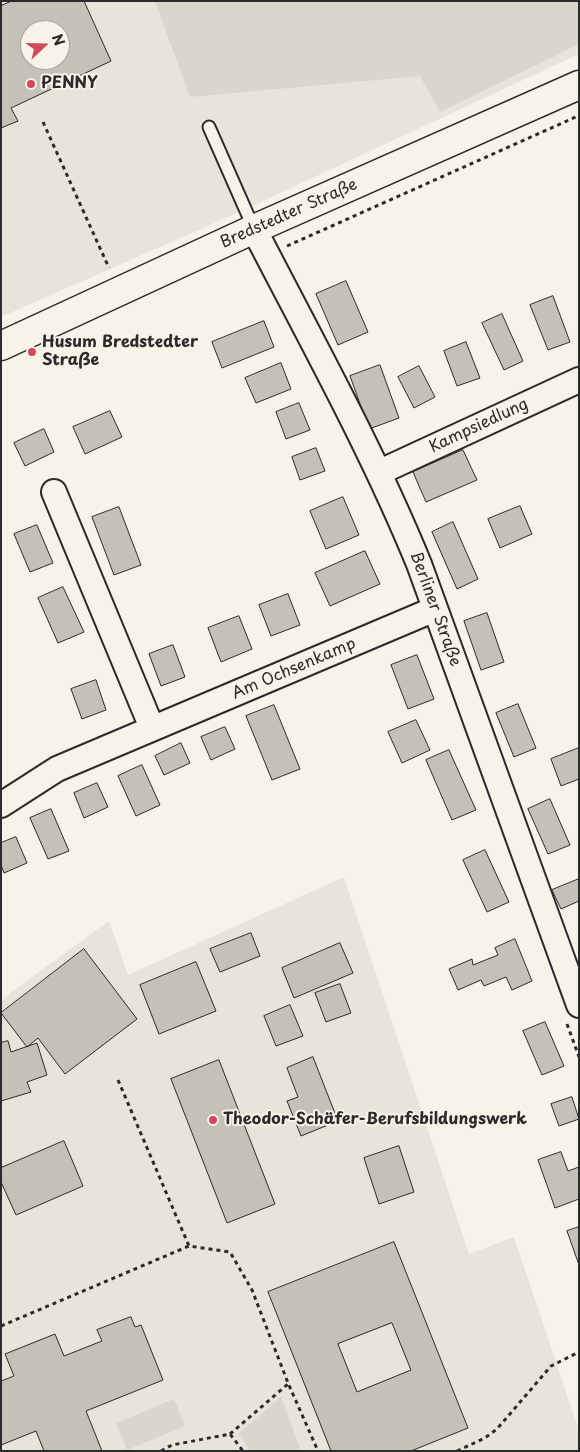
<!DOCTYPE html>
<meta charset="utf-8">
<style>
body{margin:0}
#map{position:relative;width:580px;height:1452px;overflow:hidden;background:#f7f3e8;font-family:"Playpen Sans",sans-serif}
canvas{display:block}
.frame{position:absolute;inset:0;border:2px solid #2b2b2b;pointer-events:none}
.north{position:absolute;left:20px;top:20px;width:50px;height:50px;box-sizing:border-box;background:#f7f3e8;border:1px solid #a5a39c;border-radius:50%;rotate:69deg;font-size:14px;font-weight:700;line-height:20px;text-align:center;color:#2b2b2b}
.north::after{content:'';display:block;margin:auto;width:18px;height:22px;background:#d1495b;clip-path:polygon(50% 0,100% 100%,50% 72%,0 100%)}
</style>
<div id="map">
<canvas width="580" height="1452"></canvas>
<div class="frame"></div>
<div class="north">N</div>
</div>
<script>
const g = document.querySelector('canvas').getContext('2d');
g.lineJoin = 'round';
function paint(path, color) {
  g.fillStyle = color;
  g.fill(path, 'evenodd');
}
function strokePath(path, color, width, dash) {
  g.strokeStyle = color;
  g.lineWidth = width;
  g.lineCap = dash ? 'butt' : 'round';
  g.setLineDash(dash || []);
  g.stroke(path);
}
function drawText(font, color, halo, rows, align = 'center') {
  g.font = font + ' "Playpen Sans",sans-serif';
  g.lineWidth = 4;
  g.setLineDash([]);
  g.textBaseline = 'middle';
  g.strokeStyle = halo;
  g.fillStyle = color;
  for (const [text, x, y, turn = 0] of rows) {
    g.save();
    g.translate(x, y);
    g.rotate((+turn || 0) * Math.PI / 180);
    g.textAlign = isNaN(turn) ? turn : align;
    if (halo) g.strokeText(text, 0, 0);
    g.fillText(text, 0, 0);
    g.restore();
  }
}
paint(new Path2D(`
 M1,1H579V54L237,213L1,317ZM30,30H60V60H30Z
 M344,877L469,1254L514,1237L579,1431V1451H1V1002L10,993L109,921L128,975Z`), '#e8e4da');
paint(new Path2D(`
 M155,1H579V44L440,112L420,76L190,97Z
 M281,1397L301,1451H250L238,1434Z
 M174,1399L185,1426L127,1450L116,1423Z`), '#dad6cc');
const building = new Path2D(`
 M12,1H84L111,61L11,108L18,121L1,128V6ZM30,30H60V60H30Z
 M346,281L368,332L338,345L316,294Z
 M553,296L570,342L548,350L530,305Z
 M502,314L523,361L504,370L482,323Z
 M264,321L274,347L222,368L212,342Z
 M466,342L480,378L457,386L444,351Z
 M281,363L291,389L256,403L245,378Z
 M380,365L399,418L369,429L350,376Z
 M419,366L435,397L414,408L398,377Z
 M299,403L310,430L286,439L276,412Z
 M110,411L122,437L85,454L73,427Z
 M44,429L54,452L25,466L14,443Z
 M316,448L325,471L300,480L292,457Z
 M463,450L477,480L426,502L413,472Z
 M343,497L359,535L326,549L310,511Z
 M520,506L532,534L500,548L488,519Z
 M119,507L141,565L114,575L92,517Z
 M453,522L478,579L457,589L432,532Z
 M37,525L53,563L30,572L14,534Z
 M365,551L380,584L330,606L315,573Z
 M63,587L84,632L58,643L38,598Z
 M288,594L300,625L271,636L259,605Z
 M487,613L504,662L481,670L464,621Z
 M239,616L252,649L221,662L208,628Z
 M173,645L185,677L161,686L149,654Z
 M417,655L434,699L408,709L391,665Z
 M96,680L106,710L82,719L71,689Z
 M518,704L536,748L514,757L496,713Z
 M274,705L300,769L272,780L246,716Z
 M416,720L430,750L402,763L388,732Z
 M225,727L235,749L211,760L201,737Z
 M181,743L190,763L164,775L155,756Z
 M579,748V779L561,786L551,759Z
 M449,750L476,810L452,820L426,760Z
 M142,765L160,805L136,816L118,776Z
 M97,783L108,807L84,818L74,793Z
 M550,799L570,845L548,854L528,809Z
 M51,809L69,851L48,859L30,818Z
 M16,837L27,863L4,873L1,865V843Z
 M485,850L509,902L487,912L463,860Z
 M579,879V901L561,909L552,890Z
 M251,933L260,956L220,972L210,949Z
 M515,939L532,981L512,990L506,977L484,986L481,980L458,990L449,969L472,959L473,965L498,955L495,948Z
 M340,943L353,973L294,998L282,968Z
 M84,949L137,1019L65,1074L38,1038L27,1047L1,1013Z
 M196,962L216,1011L159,1034L140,985Z
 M340,984L351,1013L326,1022L315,993Z
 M290,1005L303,1036L276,1046L264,1016Z
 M545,1022L564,1066L542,1075L523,1031Z
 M8,1041L11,1052L37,1043L47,1075L27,1082L31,1092L1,1101V1043Z
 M313,1057L338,1121L301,1136L287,1101L298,1097L287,1068Z
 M219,1060L275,1204L227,1223L171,1079Z
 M572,1097L579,1119L559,1126L551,1104Z
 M64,1141L83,1186L16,1215L1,1182V1168Z
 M399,1146L414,1192L379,1204L364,1158Z
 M561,1152L568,1171L579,1167V1199L555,1208L538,1160Z
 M579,1227V1265L567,1231Z
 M394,1242L468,1428L411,1451H331L268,1292ZM392,1323L411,1370L357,1392L338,1344Z
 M131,1317L135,1327L141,1325L163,1380L86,1411L102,1451H44L36,1431L1,1445V1381L14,1376L5,1354L55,1334L64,1356L102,1341L97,1330Z`);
paint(building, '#c4c1b9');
strokePath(building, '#2b2b2b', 1);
const lane = new Path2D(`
 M209,127L254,229`);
const street = new Path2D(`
 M254,229C311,340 372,449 419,564L579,1005
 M380,472L579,380
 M54,492L152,728
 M1,805L57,769L435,609`);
const secondary = new Path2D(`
 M1,346L254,229L579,85`);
strokePath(lane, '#2b2b2b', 15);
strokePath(street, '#2b2b2b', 28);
strokePath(secondary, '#2b2b2b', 31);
strokePath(new Path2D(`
 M43,122L109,268
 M287,246L578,116
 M567,1024L579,1057
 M118,1080L189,1246
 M1,1326L189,1246L230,1252L252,1290L288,1383L318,1451
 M230,1434L288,1384
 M161,1451L172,1445L230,1434L243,1451
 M457,1451L485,1438L497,1429L551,1366L579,1352`), '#2b2b2b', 3, [4, 4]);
strokePath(lane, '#f7f3e8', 11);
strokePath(street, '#f7f3e8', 24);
strokePath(secondary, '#f7f3e8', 28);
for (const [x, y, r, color] of [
 [31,84,5,"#d1495b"],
 [32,352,5,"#d1495b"],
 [213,1120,5,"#d1495b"]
]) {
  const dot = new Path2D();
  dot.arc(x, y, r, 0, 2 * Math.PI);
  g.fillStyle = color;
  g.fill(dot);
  strokePath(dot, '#f7f3e8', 2);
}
drawText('bold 16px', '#2b2b2b', '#f7f3e8', [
 ["PENNY",41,84],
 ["Husum Bredstedter",42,343],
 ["Straße",42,361],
 ["Theodor-Schäfer-Berufsbildungswerk",223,1120]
], 'left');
drawText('16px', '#2b2b2b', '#f7f3e8', [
 ["Bredstedter Straße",289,214,-24],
 ["Kampsiedlung",479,426,-25],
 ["Berliner Straße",435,609,70],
 ["Am Ochsenkamp",294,669,-23]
]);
</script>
